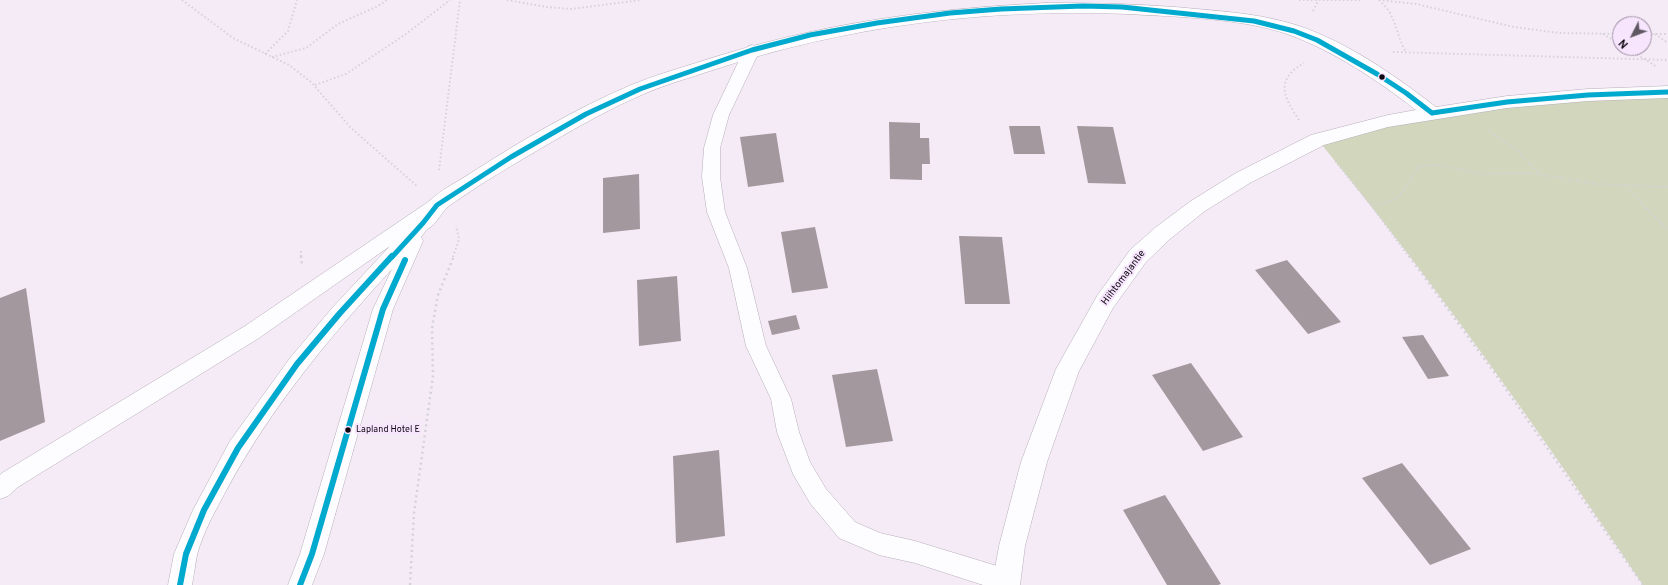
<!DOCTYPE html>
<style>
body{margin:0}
#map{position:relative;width:1668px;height:585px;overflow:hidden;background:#f4ebf7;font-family:Overpass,sans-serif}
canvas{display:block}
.north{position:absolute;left:1612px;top:16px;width:40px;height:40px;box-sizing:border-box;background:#f7e5fd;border:1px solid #9b8d9f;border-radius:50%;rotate:228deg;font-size:11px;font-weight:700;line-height:16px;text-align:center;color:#100912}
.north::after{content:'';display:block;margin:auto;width:14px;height:18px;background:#605862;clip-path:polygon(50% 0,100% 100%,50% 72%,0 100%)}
</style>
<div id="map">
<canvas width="1668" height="585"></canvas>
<div class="north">N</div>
</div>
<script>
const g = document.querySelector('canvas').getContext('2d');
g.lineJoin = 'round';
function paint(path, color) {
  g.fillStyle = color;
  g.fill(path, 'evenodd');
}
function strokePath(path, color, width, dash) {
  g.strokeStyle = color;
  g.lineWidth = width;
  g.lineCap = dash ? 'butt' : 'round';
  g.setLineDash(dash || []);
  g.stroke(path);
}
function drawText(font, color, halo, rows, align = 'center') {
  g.font = font + ' Overpass,sans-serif';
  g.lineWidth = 4;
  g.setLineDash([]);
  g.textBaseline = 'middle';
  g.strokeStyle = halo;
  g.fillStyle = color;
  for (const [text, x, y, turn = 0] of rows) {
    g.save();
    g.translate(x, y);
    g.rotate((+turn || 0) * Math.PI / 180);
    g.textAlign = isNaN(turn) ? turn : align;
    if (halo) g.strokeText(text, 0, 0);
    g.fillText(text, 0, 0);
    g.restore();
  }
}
paint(new Path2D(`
 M1668,92V585H1643C1541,433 1434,282 1318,140L1432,113Z`), '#d2d6bd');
paint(new Path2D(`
 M889,122L920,123V138H929L930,164H922V180L890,179Z
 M1009,126H1040L1045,154H1014Z
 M1077,126L1113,127L1126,184L1088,183Z
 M776,133L784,182L748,187L740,137Z
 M639,174L640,229L603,233V178Z
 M815,227L828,288L792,293L781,232Z
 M959,236L1002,237L1010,304H965Z
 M1287,260L1341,322L1308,334L1255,270Z
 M677,276L681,341L639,346L637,280Z
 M26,288L45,422L0,441V298Z
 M796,315L800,329L772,335L768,321Z
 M1423,335L1449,376L1428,379L1402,337Z
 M1191,363L1243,437L1203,451L1152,375Z
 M877,369L893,441L846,447L832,375Z
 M719,450L725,536L676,543L673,456Z
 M1402,463L1471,549L1430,565L1362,478Z
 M1165,495L1221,584L1218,585H1167L1123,510Z`), '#a3989d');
const service = new Path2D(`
 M752,45L757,47L760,50L729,115L720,148V177L725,212L747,268L766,346L791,399L799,432L810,462L826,489L855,522L880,533L915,541L1007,569L1015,573L1019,581L1017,585H983L915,563L879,555L839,538L810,503L793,474L777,432L771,399L746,346L729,268L707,212L702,177L704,148L713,115L744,50L747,47Z
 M437,198L443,200L446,205L443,210L430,219L432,223L421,237L423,241L393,309L324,554L312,585H288L300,554L373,309L392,269C329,338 272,406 227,489C216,510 203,532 197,555C195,565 194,575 192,585H168L174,554L193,510L230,441L290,358L333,307L390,246L259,338L18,487L8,496L0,499V475L2,473L245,326L431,200Z`);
const minor = new Path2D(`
 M1046,3C1097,3 1147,4 1197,9C1232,12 1266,15 1299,26C1349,43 1394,75 1436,107L1507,96L1588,89L1668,86V98L1588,101L1507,108L1388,127L1324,145L1250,183L1205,211L1170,239L1146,262L1113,308L1079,371L1047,462L1025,546L1020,585H992L999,546L1021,462L1056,369L1097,296L1130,250L1156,227L1191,201L1236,173L1311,135L1388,115L1416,110C1377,80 1334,51 1287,34C1240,18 1178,17 1128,14C987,8 844,26 710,71C689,78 667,84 646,93C613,107 581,125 550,143C516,163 481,183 449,206C437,216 434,234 416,229L413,223L425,205L435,196C446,187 459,181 471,173C522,140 575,109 631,85C653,76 677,69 699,62C816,24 925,9 1046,3Z`);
strokePath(service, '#b6aeb9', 1);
strokePath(minor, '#b6aeb9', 1);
strokePath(new Path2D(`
 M182,0L233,38L289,65L311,82L351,128L418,187
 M507,0L547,7L571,9L642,0
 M1299,0H1360
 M1379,0L1416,4L1514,27L1559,33L1620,34
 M1379,0C1383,4 1387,8 1390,13C1397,26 1398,38 1406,52
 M1313,11L1318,1
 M1603,34L1620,44
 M1644,34H1668
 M1655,34L1668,43
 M1627,48L1657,67
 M1393,52L1668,60
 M265,54L288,31L297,0
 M272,57L306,48L338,24L378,6L387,0
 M315,85L346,74L406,34L450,0
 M1299,120C1283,96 1275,80 1304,63
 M1488,130L1519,152L1539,174
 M1335,161L1371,205L1409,257
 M439,170L460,0
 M1624,185L1668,230
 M1371,205C1406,201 1401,190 1420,166L1441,165L1480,174L1532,173L1596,184L1668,187
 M301,251V257
 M453,257L459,239L456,226`), '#d5d2d6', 2, [1.5, 2.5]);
strokePath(new Path2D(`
 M301,256L302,265
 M1409,256L1494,372L1643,585
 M410,585L414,513L433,376L432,328L438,295L454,256`), '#d5d2d6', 2.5, [2, 3.5]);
paint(service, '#fdfcfe');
paint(minor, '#fdfcfe');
strokePath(new Path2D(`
 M1432,113L1507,102L1588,95L1668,92
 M392,257L423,223L437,205L511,157L586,114L640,89L752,50L810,35L877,23L950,13L1001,9L1083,6L1122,7L1254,21L1294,31L1317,40L1377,74L1406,93L1432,113`), '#00a9ce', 5);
strokePath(new Path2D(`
 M180,585L186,554L204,510L238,448L297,364L340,313L392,256
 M300,585L312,554L383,309L405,260`), '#00a9ce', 6);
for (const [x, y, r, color] of [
 [1382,77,3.5,"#100912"],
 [348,430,3.5,"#100912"]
]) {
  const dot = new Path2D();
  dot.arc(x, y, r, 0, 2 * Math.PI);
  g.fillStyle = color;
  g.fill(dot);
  strokePath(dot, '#f7e5fd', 1.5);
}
drawText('9px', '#100912', '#f7e5fd', [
 ["Lapland Hotel E",356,430]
], 'left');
drawText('10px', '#100912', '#f7e5fd', [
 ["Hiihtomajantie",1124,278,-53]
]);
</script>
